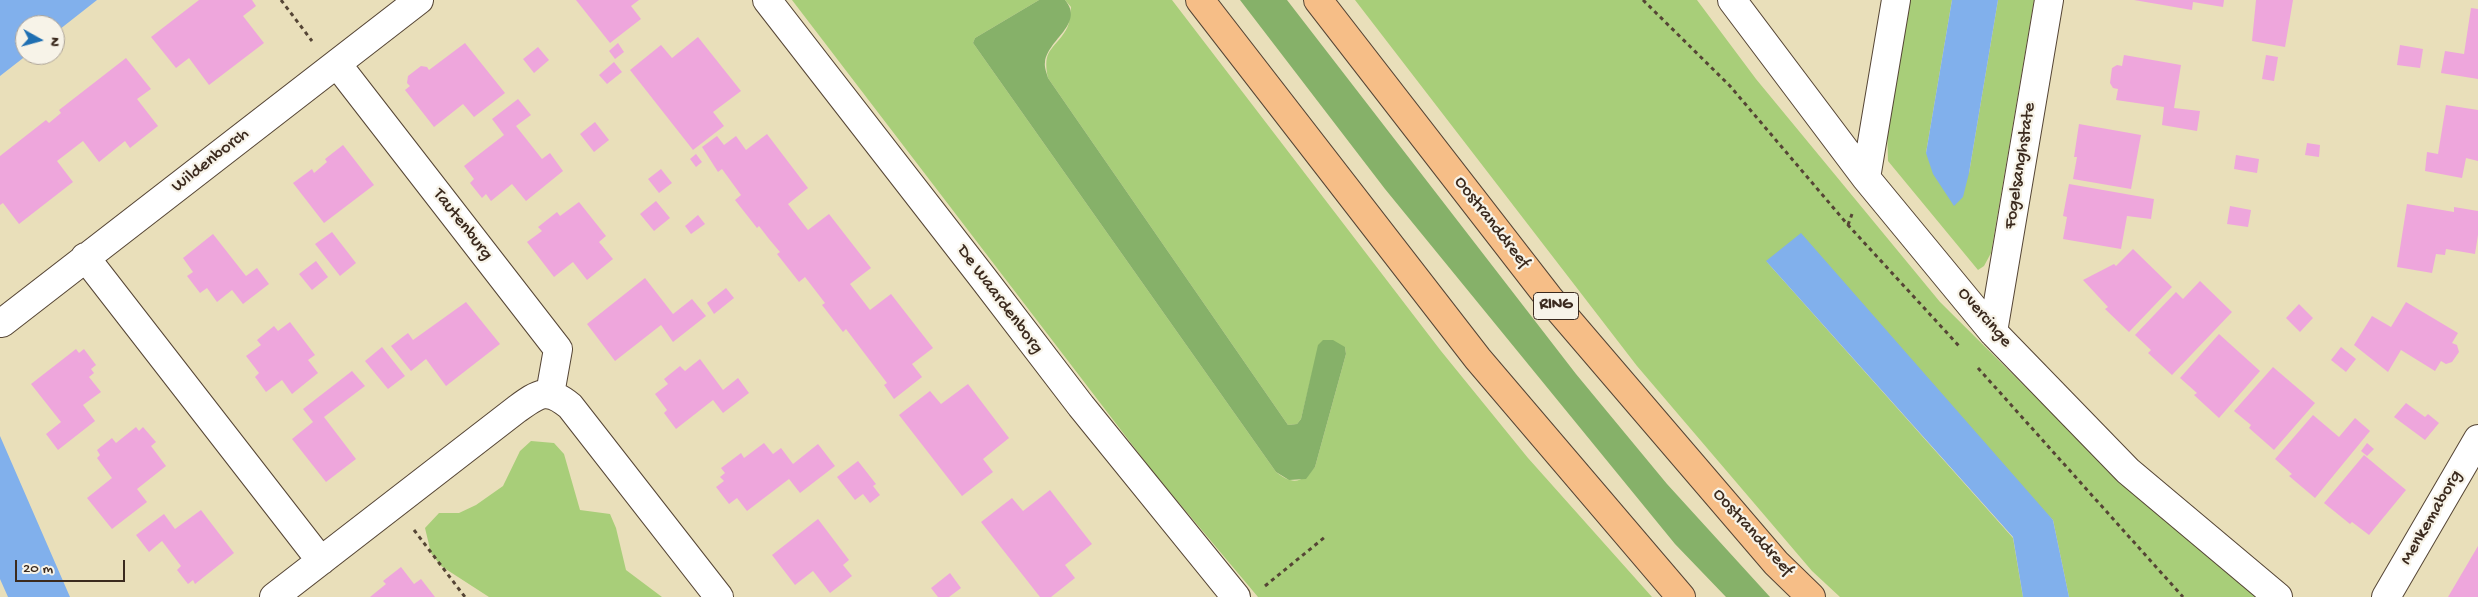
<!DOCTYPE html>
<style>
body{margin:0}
#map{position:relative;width:2478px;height:597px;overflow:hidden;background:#e9dfba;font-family:"Gochi Hand",sans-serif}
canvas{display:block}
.north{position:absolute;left:15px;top:15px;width:50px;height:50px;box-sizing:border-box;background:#f7f3e8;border:1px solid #aca397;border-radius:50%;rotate:97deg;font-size:14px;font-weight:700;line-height:20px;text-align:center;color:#3b2a1e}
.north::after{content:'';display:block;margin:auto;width:18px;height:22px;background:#1f6fb2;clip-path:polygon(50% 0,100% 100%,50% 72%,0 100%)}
.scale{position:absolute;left:15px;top:560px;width:110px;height:22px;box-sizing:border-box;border:2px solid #3b2a1e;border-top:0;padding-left:6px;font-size:15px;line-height:18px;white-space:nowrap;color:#3b2a1e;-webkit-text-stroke:4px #f7f3e8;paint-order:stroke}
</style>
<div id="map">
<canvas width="2478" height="597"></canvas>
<div class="north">N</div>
<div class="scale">20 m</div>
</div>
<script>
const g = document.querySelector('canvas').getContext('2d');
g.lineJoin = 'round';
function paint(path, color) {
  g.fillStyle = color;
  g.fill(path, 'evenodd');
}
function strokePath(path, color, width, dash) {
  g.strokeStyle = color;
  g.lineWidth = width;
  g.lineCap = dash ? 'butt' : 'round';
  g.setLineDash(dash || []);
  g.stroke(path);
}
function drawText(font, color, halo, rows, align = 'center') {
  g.font = font + ' "Gochi Hand",sans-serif';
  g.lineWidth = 4.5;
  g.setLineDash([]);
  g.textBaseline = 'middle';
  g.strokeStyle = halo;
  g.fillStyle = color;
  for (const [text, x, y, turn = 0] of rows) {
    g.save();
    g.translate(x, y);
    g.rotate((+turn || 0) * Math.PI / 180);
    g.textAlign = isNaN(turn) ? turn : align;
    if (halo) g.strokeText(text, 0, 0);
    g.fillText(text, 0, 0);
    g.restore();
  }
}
paint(new Path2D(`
 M792,0H1039L975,38L973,43L1276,472C1293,486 1303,482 1315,467L1346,354L1345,347L1319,345L1301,419L1297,424L1288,425L1048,78C1042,49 1053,51 1066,30C1070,24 1070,14 1071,7L1065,0H1172L1441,351L1528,458L1652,597H1258L1153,472Z
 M1355,0H1697L1756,79L1940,302L2103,464L2257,597H2069L2053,520L1766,261L2013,538L2023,597H1840L1812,571L1637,366Z
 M1908,0H1952L1926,153L1969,173L1998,0H2034L1991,253L1984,266L1978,270L1888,161L1887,127Z
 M531,441L554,443L564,454L580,510L610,514L616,528L626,570L662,597H489L441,566L431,553L425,528L439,513H459L476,505L503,486L520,451Z`), '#a8ce79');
paint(new Path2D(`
 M1039,0H1065C1085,24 1048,39 1045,62C1044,67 1047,74 1048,78L1288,425L1297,424L1301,419L1318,345L1323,340H1333L1345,347L1346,354L1315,467L1306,479L1289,480L1276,472L973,43L975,38Z
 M1240,0H1287L1576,374L1667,484L1770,597H1726L1675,544L1385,189Z`), '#86b169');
paint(new Path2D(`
 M0,0H97L55,33V25H25L27,55L0,76Z
 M1952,0H1998L1969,173L1963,197L1954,206L1933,174L1926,153Z
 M1801,233L2053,520L2069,597H2023L2013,537L1766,261Z
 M0,436L70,597H8L0,579Z`), '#81b0ec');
paint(new Path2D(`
 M199,0H252L256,6L243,16L264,43L209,85L189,58L176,68L151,37Z
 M576,0H639L631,6L641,19L610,43Z
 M2134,0H2224L2223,7L2193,2L2192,10Z
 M2256,0H2293L2285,47L2252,41Z
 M2471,8L2478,9V79L2441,73L2445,51L2464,54Z
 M698,37L741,91L713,112L724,126L693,150L630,70L661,45L672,58Z
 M465,43L505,93L474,117L463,104L434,127L405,90L410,86L407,83L408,76L421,66L427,67L429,70Z
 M618,43L624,52L615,59L609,51Z
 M2400,45L2423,49L2420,68L2397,65Z
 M538,47L549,60L534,73L523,59Z
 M2124,55L2181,65L2174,108L2200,111L2197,131L2162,125L2164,107L2116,100L2118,89L2113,88L2110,83L2112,68L2117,65L2122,66Z
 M2266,55L2278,57L2274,81L2262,79Z
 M126,58L151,89L137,99L158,126L130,148L125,141L99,162L83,141L57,161L73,182L19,224L3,203L0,205V156L46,120L49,123L61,113L59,110Z
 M614,62L622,72L607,84L599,75Z
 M518,99L531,115L516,126L542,159L550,153L563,171L526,201L512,184L491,201L486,194L482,198L470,183L474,179L464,166L504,135L492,119Z
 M2446,105L2478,110V161L2466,158L2462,178L2425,171L2427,152L2438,154Z
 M595,122L609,140L594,152L580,134Z
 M2079,124L2141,135L2131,189L2073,179L2077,157H2074Z
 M767,134L808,188L788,204L808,230L829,214L871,268L850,284L870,310L891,294L933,348L912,364L922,377L894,399L884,385L887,383L846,329L843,332L822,305L825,303L805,277L799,282L777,254L780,252L769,239L759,226L757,228L735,200L741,195L722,169L718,172L702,147L717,136L724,145L736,136L746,150Z
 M2307,143L2320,145L2319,157L2305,155Z
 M343,145L374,185L324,223L293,183L312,169L314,173L327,162L325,159Z
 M696,154L702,162L696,167L690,159Z
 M2236,155L2259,159L2257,173L2234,169Z
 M661,169L672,183L659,193L648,179Z
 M2069,184L2154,199L2151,219L2127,216L2121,249L2063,239L2067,217L2063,216Z
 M656,201L670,218L654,231L640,214Z
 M579,202L606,236L599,242L613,259L587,280L573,262L554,277L527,242L542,231L538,227L557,212L560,216Z
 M2407,204L2454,212V207L2478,211V235L2475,254L2446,249L2445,255L2436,254L2432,273L2397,267Z
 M2230,206L2251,210L2248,227L2227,224Z
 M698,215L705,224L691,234L685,226Z
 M332,232L356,263L340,276L315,244Z
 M213,234L246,276L257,268L269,284L243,304L232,290L217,302L207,288L200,293L187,276L193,272L183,258Z
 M2133,249L2172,287L2129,332L2105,309L2108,307L2083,280L2114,264L2116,266Z
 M316,261L328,277L312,290L299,274Z
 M645,278L673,314L692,299L706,316L673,342L661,325L615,361L587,324Z
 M2200,281L2232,312L2172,375L2148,353L2151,350L2135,335L2176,292L2183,299Z
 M726,288L734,298L714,314L707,303Z
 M466,302L500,344L446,386L426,359L411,371L391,346L408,333L413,340Z
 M2406,302L2458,333L2452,343L2457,345L2459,352L2452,362L2446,364L2441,361L2435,371L2401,350L2388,372L2354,345L2372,316L2391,327Z
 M2299,304L2313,318L2300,332L2286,318Z
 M290,322L315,355L308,360L318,373L292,394L282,380L266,392L255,377L259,373L246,356L261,345L257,340L274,326L278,331Z
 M2219,334L2260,371L2219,418L2194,395L2197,393L2180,378Z
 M382,347L405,376L388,389L365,361Z
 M2341,347L2356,359L2346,372L2331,360Z
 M76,349L79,353L84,349L96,365L91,369L94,373L89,377L101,392L83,405L95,421L58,450L46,434L61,422L31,384Z
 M700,359L723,390L738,378L749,393L723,413L713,400L676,429L664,413L667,410L655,394L668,384L664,379L680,366L685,371Z
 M2273,367L2315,403L2274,450L2249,428L2251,425L2234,411Z
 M352,371L365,386L324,417L356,459L326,482L292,439L313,422L303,409Z
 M968,384L1009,438L983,459L993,472L962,496L899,415L930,391L941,404Z
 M2406,403L2425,417L2428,414L2439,423L2425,440L2394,417Z
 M2313,415L2339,437L2355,418L2370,431L2315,498L2289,476L2292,474L2275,459Z
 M136,427L139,431L143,427L156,442L151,446L166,466L137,489L147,502L112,529L87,498L112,478L97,458L100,455L97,450L112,438L116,443Z
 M764,443L773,454L781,448L793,464L818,444L835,466L800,493L789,479L747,511L737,498L729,504L716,487L724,481L720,477L725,473L721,468L741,453L744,458Z
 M2367,443L2374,449L2367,456L2361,451Z
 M2364,455L2406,490L2369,535L2352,522L2350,524L2324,503Z
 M858,461L876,484L873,486L880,495L870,503L863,494L855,500L837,477Z
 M1050,490L1092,544L1065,565L1075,578L1051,597H1040L981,522L1012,498L1023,511Z
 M201,510L234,553L195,584L193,580L188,584L177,570L181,566L162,541L149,552L136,535L164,514L175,529Z
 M818,519L849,560L843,565L852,576L830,593L813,571L795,585L772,555Z
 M2478,546V597H2448Z
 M401,567L414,584L421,579L435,597H370L386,584L383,581Z
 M950,573L961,588L949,597H938L931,588Z`), '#eea6dc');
const street = new Path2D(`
 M767,0L983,278L1081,406L1236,597
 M1732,0L1866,178L1993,332L2128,471L2278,597
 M337,64L558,349L550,394
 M1866,178L1896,0
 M85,257L321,561
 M2,323L419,0
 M1993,332L2049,0
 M274,597L517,409C539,393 547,387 570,406L719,597
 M2386,597L2478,439`);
const primary = new Path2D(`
 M1200,0L1478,359L1681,597
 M1318,0L1549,298L1776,563L1811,597`);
strokePath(street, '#554535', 30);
strokePath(primary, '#554535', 30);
strokePath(new Path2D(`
 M281,0L312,41
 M1643,0L1730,86L1848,225L1959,346
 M1848,225L1852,214
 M1978,368L2183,597
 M414,530L465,597
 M1265,586L1325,537`), '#554535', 3, [4, 4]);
strokePath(street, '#fff', 28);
strokePath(primary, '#f6be87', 28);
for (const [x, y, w] of [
 [1556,306,45]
]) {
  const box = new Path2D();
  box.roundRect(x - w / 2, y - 13.5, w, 27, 4);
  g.fillStyle = '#f7f3e8';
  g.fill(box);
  strokePath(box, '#3b2a1e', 1);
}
drawText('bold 16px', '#3b2a1e', null, [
 ["RING",1556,306]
]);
drawText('18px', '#3b2a1e', '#f7f3e8', [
 ["Wildenborch",211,161,-38],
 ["Fogelsanghstate",2021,166,-81],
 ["Oostranddreef",1491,223,52],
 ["Tautenburg",462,225,52],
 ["De Waardenborg",999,300,53],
 ["Overcinge",1984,318,49],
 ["Menkemaborg",2432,518,-60],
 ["Oostranddreef",1752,533,48]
]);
</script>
